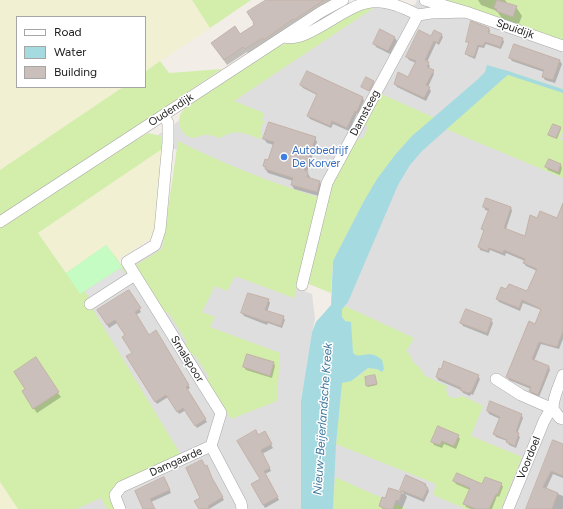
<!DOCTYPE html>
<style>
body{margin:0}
#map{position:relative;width:563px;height:509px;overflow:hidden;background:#f2ede7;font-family:Figtree,sans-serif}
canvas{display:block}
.legend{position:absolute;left:16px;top:16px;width:130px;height:72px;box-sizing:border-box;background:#fff;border:1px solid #a6a6a6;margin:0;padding:5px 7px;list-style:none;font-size:12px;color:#212121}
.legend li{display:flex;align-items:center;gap:8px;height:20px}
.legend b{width:20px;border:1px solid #a6a6a6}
</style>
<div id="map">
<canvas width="563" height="509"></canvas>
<ul class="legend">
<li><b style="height:5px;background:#fff"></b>Road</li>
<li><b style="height:11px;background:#a5dae1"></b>Water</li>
<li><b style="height:11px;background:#cabfba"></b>Building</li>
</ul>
</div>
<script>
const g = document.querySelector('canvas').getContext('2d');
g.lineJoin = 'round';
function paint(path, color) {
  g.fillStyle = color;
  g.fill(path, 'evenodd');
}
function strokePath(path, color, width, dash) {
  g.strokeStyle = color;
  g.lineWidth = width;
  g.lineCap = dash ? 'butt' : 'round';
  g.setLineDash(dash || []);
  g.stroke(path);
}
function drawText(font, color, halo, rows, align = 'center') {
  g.font = font + ' Figtree,sans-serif';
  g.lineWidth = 3;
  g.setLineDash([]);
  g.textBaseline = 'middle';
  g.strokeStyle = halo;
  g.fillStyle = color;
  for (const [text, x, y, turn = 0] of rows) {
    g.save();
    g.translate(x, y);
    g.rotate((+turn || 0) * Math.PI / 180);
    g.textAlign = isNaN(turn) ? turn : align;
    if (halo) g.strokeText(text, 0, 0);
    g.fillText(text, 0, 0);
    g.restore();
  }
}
paint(new Path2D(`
 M417,0H563V509H325L335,219L152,139L355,2L415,5Z
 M160,240L312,294L315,319L312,332L301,401V509H42L80,294L134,255Z`), '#dfdede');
paint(new Path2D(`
 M0,0H192L210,28L145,72V17H17V87H123L0,170Z
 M162,149L156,235L118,260L106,245L66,273L38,233Z
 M0,482L18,509H0Z`), '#f1f0d2');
paint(new Path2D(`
 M192,0H251L210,28Z
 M446,0H563V42Z
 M366,7H375L234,101L264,113L262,120L265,122C258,127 262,132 261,139C242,133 238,128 220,138C215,137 209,134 205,135C200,135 197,138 193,138C181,136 176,123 181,113C182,111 185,109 187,106L278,46L294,41Z
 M160,61L169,73L222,69L72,169L0,216V170L123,87H145V72Z
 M511,72L563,89V131L560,139L563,141V178L446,129Z
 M379,93L435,118L412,136L395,155L364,201L333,261L331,293L304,282L331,181L355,140L363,138L368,127L363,124Z
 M148,133L161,136L162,149L38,233L66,273L106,245L118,260L127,274L126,275L121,268L85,291L91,301L89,303L181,455L122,483L115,509H107L101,498L76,509H18L0,482V228L133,141L136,140Z
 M178,141C224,164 272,183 321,198L294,298L235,276L227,291L215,286L202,312L215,317L210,327L280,353L277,401L231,419L206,379L209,377L194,354L192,356L184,344L187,342L168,312L165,313L142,277L136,265L162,249Z
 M345,306L414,338L406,352L409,353L413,362L420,368L425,376L447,386L446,390L449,397L455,398L463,396L483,406L471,436L522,457L501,509H466L433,495L436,484L336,444L342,383L359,376L368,368L377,369L382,372L352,353L345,321L342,317V309Z
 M335,477L407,509H333Z`), '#d3eeab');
paint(new Path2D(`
 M106,245L122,267L80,294L66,273Z`), '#c5fcc3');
paint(new Path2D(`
 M121,268L126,275L90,299L85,291Z`), '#e1e1e1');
paint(new Path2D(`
 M487,65L511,72L422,151L410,165L398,185L348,302L342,309V317L345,321L351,322L353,353C359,359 365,352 374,355C377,356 380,358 382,360L384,369L382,372L377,369L368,368L351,381L342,383L336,444L333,509H301V401L312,332L316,322L331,305L333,261L364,201L377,179L395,155L412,136L477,80L485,72Z`), '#a5dae1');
paint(new Path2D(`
 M268,0H335L248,54L247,52L227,65L212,43L240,35L255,25Z
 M478,0H505L507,3L516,7L522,16L518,26L503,20L497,11L481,5Z
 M489,28L490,31L489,34L503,39L504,42L501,49L486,44L484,48L479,47L475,59L468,56L467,54L469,44L467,41Z
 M380,31L395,38L397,41L390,54L376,47L374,43Z
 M441,34L443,37L439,45L436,43L427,62L430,66L428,69L433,71L434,74L428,87L431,91L426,101L397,87L395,84L409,78L416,63L409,60L407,57L432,37Z
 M510,58L560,61L562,64L555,83L545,80L543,77L544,72L512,61Z
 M373,82L374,83L370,91L362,87Z
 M301,85L363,98L364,101L358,114L357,113L349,131L333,124L331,128L310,119L308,116L317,95L303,88Z
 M560,127L561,129L557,139L550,136V135Z
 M315,138L317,142L307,172L310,177L309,179L320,182L322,186L319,196L294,189L292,185L293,181L268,173L266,170L264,166L266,160L269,161L274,145L267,143L264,139Z
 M549,160L561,165L562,168L560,175L548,170L546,167Z
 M484,207H511L512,211L506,229L526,237L537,219H563V339L559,349L541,344L534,361L549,366L550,370L539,397L532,394L530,391L531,389L509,380L507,376L535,325L541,310L523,303L520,311L499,302L497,299L507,291L528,293L537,271L526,266L524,263L525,261L506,253L505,256L490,250L489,253L480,250L479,246L485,233L482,229L489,211L485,210Z
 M129,291L141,312L136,315L149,336L156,332L190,388L187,390L207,422L197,428L186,410L179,414L168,397L157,404L128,357L133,353L126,336L117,323L109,328L99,310Z
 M268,299L270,303L267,312L283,317L285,320L282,328L268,323L267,325L244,316L242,313Z
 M491,320L493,323L488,336L463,326L461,323Z
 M274,363L275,366L272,378L246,370L244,367Z
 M440,370L478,376L480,379L473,395L471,394L470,396L463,393L461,390L438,380L437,377Z
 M375,377L377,385L368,387L367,386Z
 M58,393L61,397L37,413L26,397Z
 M488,411L521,414L523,418L517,434L520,437L516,448L509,445L507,441L496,437L494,434L500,419L489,414Z
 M264,433L273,448L262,454L271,471L265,474L279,500L265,508L252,484L261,479L258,436Z
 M458,436L460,439L456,449L444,444L442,448L434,445L432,441Z
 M563,445V478L553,474L546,489L563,496V509H527Z
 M205,467L224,500L209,509H200Z
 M166,481L171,493L151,502L154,509H144L142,506Z
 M454,481L483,485L501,484L503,487L499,497L497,496L492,509H471L466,507L465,504L470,490L456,484Z
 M426,485L429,491L424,502L405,494L407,497L402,509H383L380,506L385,499L390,489L404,494L401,490Z`), '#0003');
strokePath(new Path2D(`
 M505,72L563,91`), '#a5dae1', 3.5);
const building = new Path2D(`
 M266,0H324L294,20L293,19L264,40L263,38L245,49L243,47L224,60L211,43L235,26L240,34L254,25L253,23H254L247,12Z
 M497,0L517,6L513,17L496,11L497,9L494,8Z
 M471,21L489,28L488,33L503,38L500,47L485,42L483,46L478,45L474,57L465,54L469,42H466Z
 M380,29L395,37L388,51L373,44Z
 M419,30L431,36L434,30L442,34L438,43L434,41L425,60L429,62L427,67L434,70L426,85L430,87L424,98L394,84L398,72L408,77L416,61L406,57Z
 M514,44L560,60L553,80L542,77L544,70L509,58Z
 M307,71L363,97L357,112L355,111L347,128L332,121L330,126L307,116L317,94L300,85Z
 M366,77L374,81L369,91L361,87Z
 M269,122L316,137L304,170L308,172L307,177L320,181L317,192L291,185L293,178L265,169L266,167L263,166L265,159L268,160L274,142L263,139Z
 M553,124L561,127L556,138L548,135Z
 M549,159L561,164L558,172L545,167Z
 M486,198L511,207L504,228L525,236L530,215L537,218L540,211L557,218L563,203V331L557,347L539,342L532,359L549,366L538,395L529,391L531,387L506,377L529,321L535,324L541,309L522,300L519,308L496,299L501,287L506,289L509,284L527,291L537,269L523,263L525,259L504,250L503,253L489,248L487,251L478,247L484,230L481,229L489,209L483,207Z
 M129,290L141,308L135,312L149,335L156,330L189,385L186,387L206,419L195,426L183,408L177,412L166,395L155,402L126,356L132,353L122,337L125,335L115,320L107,325L97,310Z
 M248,293L269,299L265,310L284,316L281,326L266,321V322L241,313Z
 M466,309L492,319L487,333L460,323Z
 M247,354L274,362L270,376L243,367Z
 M36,357L59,392L33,409L22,391L25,389L14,372Z
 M444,361L479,375L471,393L469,392L468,393L460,390L461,388L436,377L439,368L441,369Z
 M375,375L377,384L366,386L365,377Z
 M490,401L522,414L516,432L519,433L515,446L506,442L507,440L493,434L500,417L487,411Z
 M438,426L459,435L454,446L442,441L440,445L431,442Z
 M256,430L258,435L265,431L272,444L261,450L270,468L264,471L278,497L263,505L251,484L260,479L237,441Z
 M553,440L563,444V476L551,471L543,487L558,493L552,509H526Z
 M202,460L205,466L207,465L212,478L223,497L208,506L210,509H199L194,501L200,498L186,468Z
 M457,473L482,484L485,477L502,483L498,494H496L489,509H476L463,504L470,488L453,481Z
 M406,475L426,484L425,486L428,488L423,499L400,490Z
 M164,477L170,490L150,499L155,509H143L135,491Z
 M389,488L402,492L399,501L396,500L393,509H386L379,506L382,497L385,498Z`);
paint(building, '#cabfba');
strokePath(building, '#c4b2a8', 1);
const minor = new Path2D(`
 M425,0L466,12L563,46
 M284,37C307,44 344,5 371,2C387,0 404,8 418,15
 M164,116L168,123V142L160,230L155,245L127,262L221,413L211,446
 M0,222L321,12L343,0
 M302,285L327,183L418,15L431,13L466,12
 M90,304L135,275
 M496,379L521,395L553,409L560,418L563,419
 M553,409C553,397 559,386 563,375
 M120,509L116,499L115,495L121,487L211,446L241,503L242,509
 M508,509L544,421L548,414L553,409`);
strokePath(minor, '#a8a8a8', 12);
strokePath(minor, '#fff', 11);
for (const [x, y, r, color] of [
 [284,157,4,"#3f7fe0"]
]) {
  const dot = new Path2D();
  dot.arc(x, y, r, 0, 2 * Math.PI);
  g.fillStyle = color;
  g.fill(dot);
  strokePath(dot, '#fff', 1.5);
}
drawText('11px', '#212121', '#fff', [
 ["Spuidijk",515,29,19],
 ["Oudendijk",171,110,-33],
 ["Damsteeg",365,113,-62],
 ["Smalspoor",187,359,58],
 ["Voordoel",529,458,-68],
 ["Damgaarde",176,462,-24]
]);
drawText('11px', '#366cbe', '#fff', [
 ["Autobedrijf",292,151],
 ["De Korver",292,164]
], 'left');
drawText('italic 12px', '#3f799e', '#fff', [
 ["Nieuw-Beijerlandsche Kreek",323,419,-86]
]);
</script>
